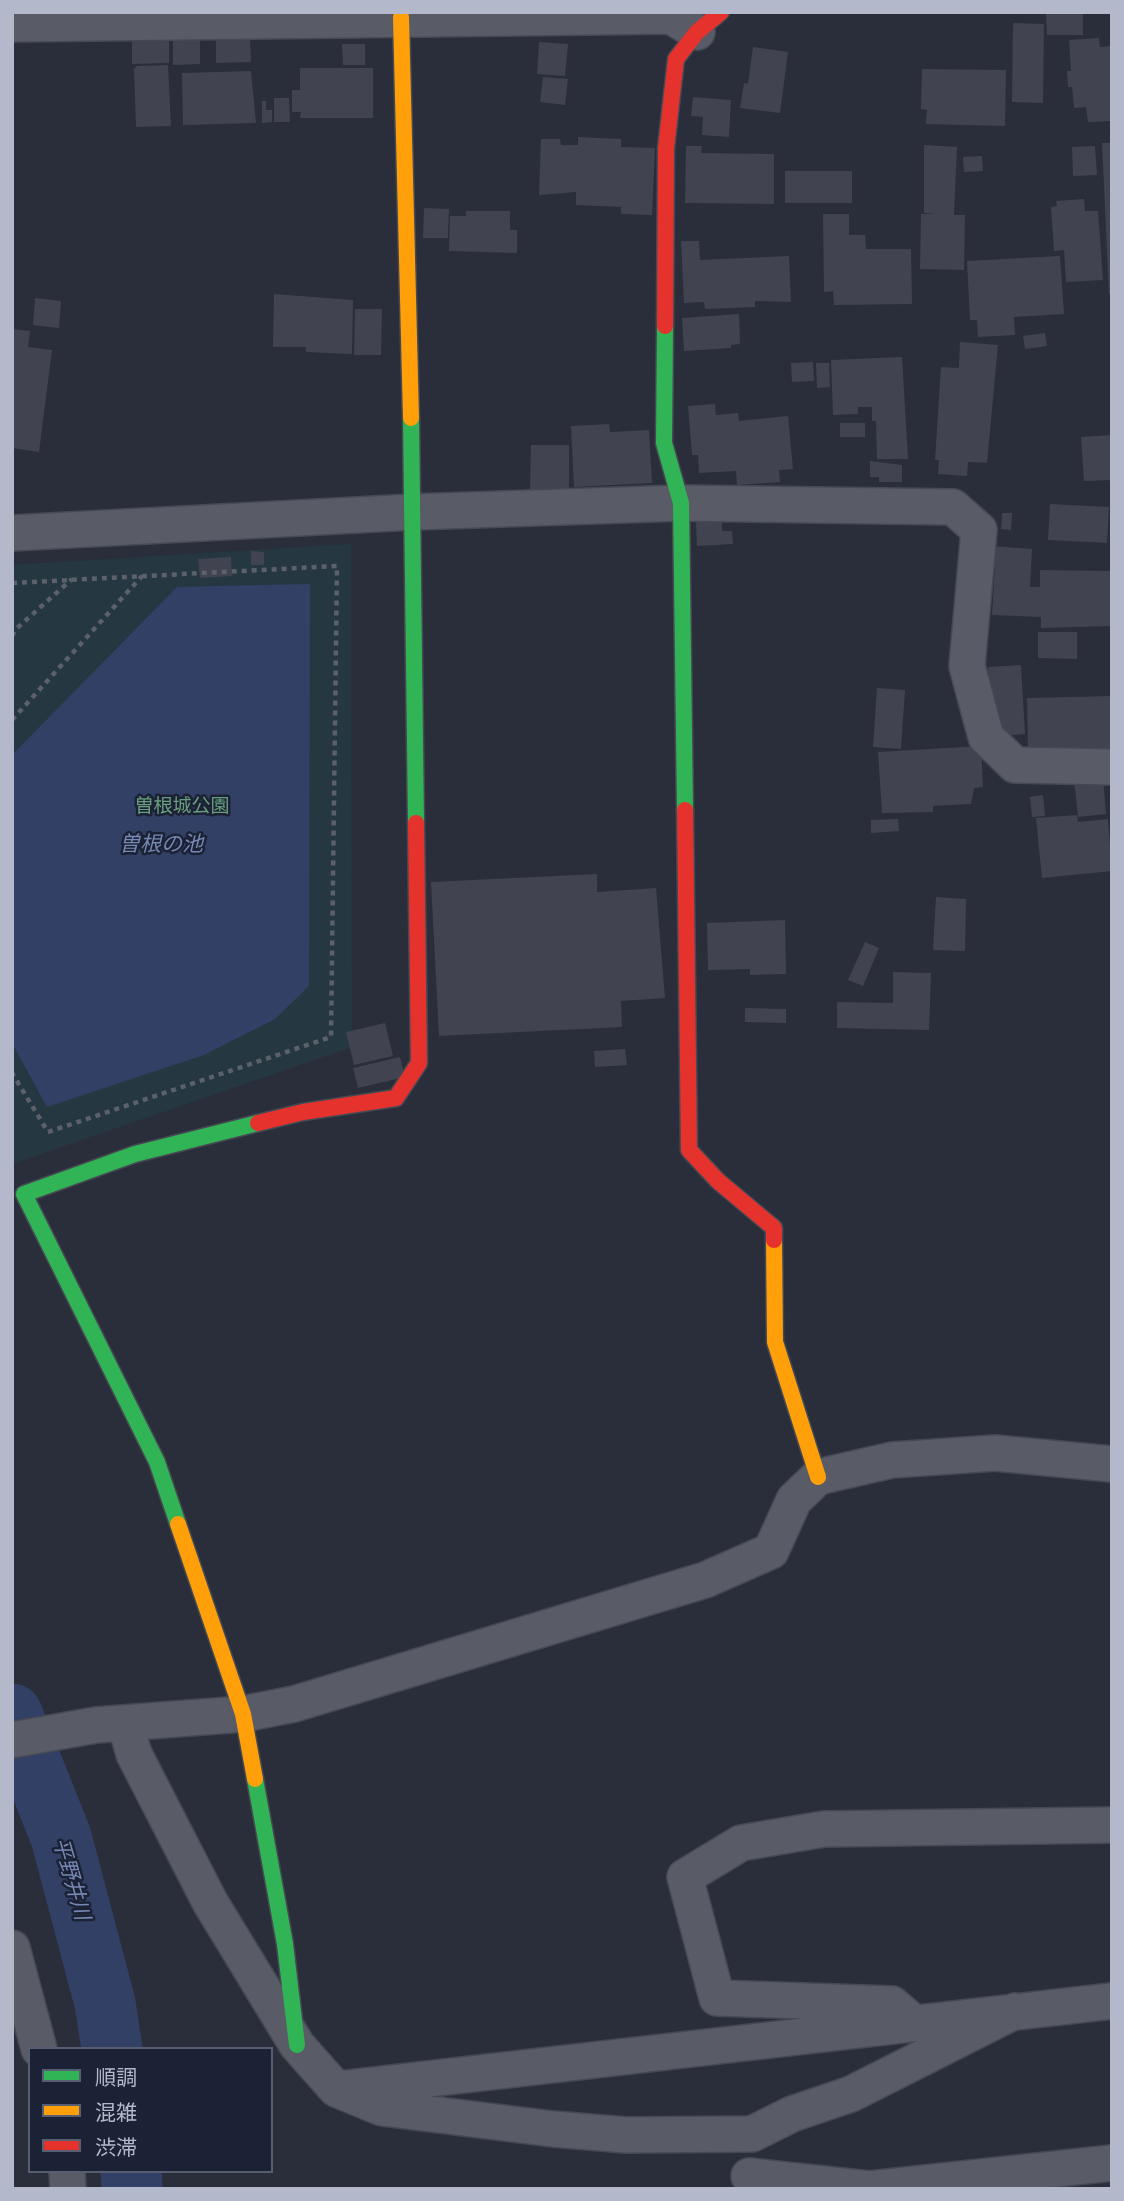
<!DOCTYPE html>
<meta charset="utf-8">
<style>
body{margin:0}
#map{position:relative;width:1124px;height:2201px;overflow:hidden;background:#292e3a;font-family:Inter,"Noto Sans JP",sans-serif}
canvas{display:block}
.frame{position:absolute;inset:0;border:14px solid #b3b8cb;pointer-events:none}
.legend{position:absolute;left:28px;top:2047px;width:245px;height:126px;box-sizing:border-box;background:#1b2235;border:2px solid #585e71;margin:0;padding:9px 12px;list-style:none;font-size:21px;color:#b3b8cb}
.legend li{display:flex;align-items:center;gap:14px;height:35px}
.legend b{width:35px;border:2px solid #585e71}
</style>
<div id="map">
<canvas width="1124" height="2201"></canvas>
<div class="frame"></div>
<ul class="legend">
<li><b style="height:9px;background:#30b455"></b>順調</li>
<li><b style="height:9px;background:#ff9f0a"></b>混雑</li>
<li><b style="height:9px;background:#e5322d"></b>渋滞</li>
</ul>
</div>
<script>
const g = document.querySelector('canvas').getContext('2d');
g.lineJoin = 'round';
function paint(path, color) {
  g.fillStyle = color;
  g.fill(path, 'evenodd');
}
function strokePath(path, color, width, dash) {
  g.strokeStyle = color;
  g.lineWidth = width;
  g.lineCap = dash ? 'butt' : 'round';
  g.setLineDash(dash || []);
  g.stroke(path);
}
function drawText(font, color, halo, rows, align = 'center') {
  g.font = font + ' Inter,"Noto Sans JP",sans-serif';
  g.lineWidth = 5;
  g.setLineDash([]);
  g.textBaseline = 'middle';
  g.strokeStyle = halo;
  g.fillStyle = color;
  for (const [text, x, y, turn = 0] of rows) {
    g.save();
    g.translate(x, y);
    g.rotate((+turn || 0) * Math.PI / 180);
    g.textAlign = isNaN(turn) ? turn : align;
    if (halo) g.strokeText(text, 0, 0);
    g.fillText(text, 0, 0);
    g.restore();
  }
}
paint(new Path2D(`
 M351,544L352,1047L12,1164V565Z`), '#253841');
paint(new Path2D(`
 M310,584L309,986L275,1019L204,1055L47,1107L12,1043V755L177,587Z`), '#334065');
strokePath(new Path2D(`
 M12,1714L61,1837L105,2003L112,2049
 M131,2171L132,2189`), '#334065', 61);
paint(new Path2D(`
 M1046,12H1083V35H1047Z
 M1013,23L1044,24L1043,103L1012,102Z
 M250,37L251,62L216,63V38Z
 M1099,38L1100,47L1112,46V121L1088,122L1086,107L1074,108L1072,87H1068L1067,71H1071L1069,40Z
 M169,39V63L132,64V40Z
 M173,39H200V64L173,65Z
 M539,42L568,44L565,76L537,74Z
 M342,44H365V65H343Z
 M753,47L788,52L780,113L740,108L744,83L748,84Z
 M168,65L171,126L136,127L134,69L137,66Z
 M300,68H373V118H300L301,112H292V90H300Z
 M922,69L1006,70L1005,126L926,124L927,110L921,109Z
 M251,71L256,123L183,125L182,73Z
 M543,77L568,79L565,105L540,102Z
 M693,97L731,100L729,137L702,135L703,117L691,116Z
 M274,98H289L290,122H274Z
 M262,101H266V110H272V122L262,123Z
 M578,137L621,139V147L655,148L652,215L621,214V207L576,205V192L539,195L541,139H560L561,145H578Z
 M1102,143H1112V294H1109Z
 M924,145L957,147L954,215H965L964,270L920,269L921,214H936L924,213Z
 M686,146H702L701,153L774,154V204L685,203Z
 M1095,146L1097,175L1073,176L1072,147Z
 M982,156L983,171L964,172L963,157Z
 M785,171H852V203H785Z
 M1084,199L1085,211H1098L1103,280L1066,282L1064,250L1054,251L1051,207L1057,206L1056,201Z
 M424,208L449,209L448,238H423Z
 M466,211H510V230H517V253L449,251L450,216H466Z
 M823,214H849V235H865L866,249H911L912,304L834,305L833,291L824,292Z
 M681,241H699L700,260L789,256L791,302L755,301V307L705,309L704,302L684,303Z
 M1060,256L1064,314L1014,317L1015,335L978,337L977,320H970L967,261Z
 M274,294L353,300L352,354L306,352V347H273Z
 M35,298L61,301L59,328L33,325Z
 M355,309H382L381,355H354Z
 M739,314L740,344L731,345V348L684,351L682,318Z
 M12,329L30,331L28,347L52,350L39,452L12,448Z
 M1045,333L1047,346L1025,349L1023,336Z
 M960,342L998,345L987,463L968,462L967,476L938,474L939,460H935L941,367L959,368Z
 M902,357L908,459H877L876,421H872V407H858V414L833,415L831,360Z
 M813,362L814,381L792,382L791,363Z
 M816,363H829L830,387L817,388Z
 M715,404L716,415L738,413L739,421L788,416L793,469L779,470L780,482L737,485L736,471L699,473L698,455H692L688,406Z
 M840,423H865V437H840Z
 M609,424L610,432L649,430L652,483L574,487L571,426Z
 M1112,435V480L1084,481L1081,437Z
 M531,445H569V489H530Z
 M870,461L902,465V482H879V477H870Z
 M1050,504L1109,507L1107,543L1048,540Z
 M1002,513H1012L1011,530L1001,529Z
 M722,520V531H732L733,544L697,546L696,522Z
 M992,546L1032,549L1030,587H1040V570L1112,571V626L1041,628V617L992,615L995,566H991Z
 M251,551L264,552V565H251Z
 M231,557L232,576L200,578L198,559Z
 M1038,632H1077V659L1038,658Z
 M1021,665L1025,734L1000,736L999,714L990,715L988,667Z
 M877,688L905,690L901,749L873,747Z
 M1112,696V753L1037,755V748L1028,749L1027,698Z
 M981,746L983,787L974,788L971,804L933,806V812L882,813L878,752Z
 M1103,778L1106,814L1078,817L1074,780Z
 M1043,795L1045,816L1032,817L1030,797Z
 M1077,815L1078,822L1108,819L1112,871L1042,878L1036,818Z
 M898,819L899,831L871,833V820Z
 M597,874V892L656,888L665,998L621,1001L622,1027L439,1036L431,882Z
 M936,897L966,899L965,951L933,950Z
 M785,920L786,974L750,975V969L708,970L707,923Z
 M865,942L879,948L863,986L848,980Z
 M893,972L931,973L929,1030L837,1028V1002L893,1003Z
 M745,1008L786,1009V1023L745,1022Z
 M385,1023L393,1056L354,1065L346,1032Z
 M625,1049L627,1065L595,1067L594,1051Z
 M400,1057L405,1077L358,1088L353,1068Z`), '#414450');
const street = new Path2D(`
 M12,24L671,16L697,32
 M12,533L413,512L681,503L953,507L979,530L967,666L986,737L1015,765L1112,767
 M125,1723L134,1754L210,1902L297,2045L336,2089L382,2108L553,2129L626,2135L752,2134L792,2114L851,2094L1015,2011
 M12,1740L96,1725L243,1714L294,1704L705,1580L771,1551L794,1500L818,1477L892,1460L995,1453L1112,1464
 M12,1948L39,2049
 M913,2022L892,2004L717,1998L685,1877L741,1843L824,1829L1112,1825
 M340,2089L1112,2001
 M67,2171L68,2189
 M749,2176L869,2189L1112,2163`);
const fast = new Path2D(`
 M665,326L664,443L681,503L685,810
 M411,418L416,823
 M178,1524L157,1462L24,1194L135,1154L258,1123
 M255,1779L285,1944L297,2045`);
const slow = new Path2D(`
 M401,17L411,418
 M774,1240L775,1342L818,1477
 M178,1524L243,1714L255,1779`);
const jam = new Path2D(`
 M665,326L666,148L676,59L697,32L721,12
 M685,810L689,1150L718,1181L774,1228V1240
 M258,1123L303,1112L396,1098L419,1063L416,823`);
strokePath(street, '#454953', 38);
strokePath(fast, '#454953', 19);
strokePath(slow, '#454953', 19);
strokePath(jam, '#454953', 19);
strokePath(new Path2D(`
 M12,583L337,566L331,1037L48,1132L12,1073
 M12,636L16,629L72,579
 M12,720L142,576`), '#5b606a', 4.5, [5, 5]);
strokePath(street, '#595c67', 35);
strokePath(fast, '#30b455', 16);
strokePath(slow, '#ff9f0a', 16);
strokePath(jam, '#e5322d', 16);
drawText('19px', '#689e7d', '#1b2235', [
 ["曽根城公園",182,806]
]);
drawText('italic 21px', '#7888b5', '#1b2235', [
 ["曽根の池",161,845],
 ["平野井川",71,1879,74]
]);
</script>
